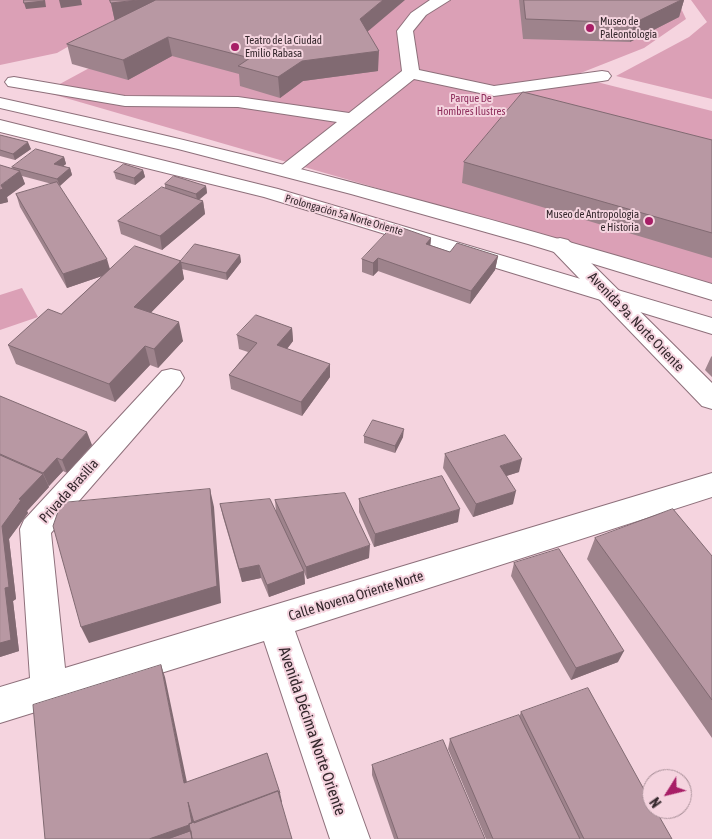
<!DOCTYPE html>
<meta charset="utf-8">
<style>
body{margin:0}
#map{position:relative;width:712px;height:839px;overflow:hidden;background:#f5d4df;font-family:"Asap Condensed",sans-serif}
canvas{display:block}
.north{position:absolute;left:642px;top:769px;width:50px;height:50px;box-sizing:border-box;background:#f5d4df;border:1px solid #a88f98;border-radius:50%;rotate:234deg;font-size:14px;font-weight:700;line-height:20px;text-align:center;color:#35282d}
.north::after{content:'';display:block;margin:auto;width:18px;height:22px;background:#a71e66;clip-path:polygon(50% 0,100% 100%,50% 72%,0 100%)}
</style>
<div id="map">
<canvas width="712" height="839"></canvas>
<div class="north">N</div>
</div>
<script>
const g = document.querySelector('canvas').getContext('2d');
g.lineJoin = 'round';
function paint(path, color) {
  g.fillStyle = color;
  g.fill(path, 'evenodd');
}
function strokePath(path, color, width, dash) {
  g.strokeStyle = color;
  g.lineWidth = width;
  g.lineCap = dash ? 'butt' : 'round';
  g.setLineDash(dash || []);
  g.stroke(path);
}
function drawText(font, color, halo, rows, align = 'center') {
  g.font = font + ' "Asap Condensed",sans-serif';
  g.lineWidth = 4;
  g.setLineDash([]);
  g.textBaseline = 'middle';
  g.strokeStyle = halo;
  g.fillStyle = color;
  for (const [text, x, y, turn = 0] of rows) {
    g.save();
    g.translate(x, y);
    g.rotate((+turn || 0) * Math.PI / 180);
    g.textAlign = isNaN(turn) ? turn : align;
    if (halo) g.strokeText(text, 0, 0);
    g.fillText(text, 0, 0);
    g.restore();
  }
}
paint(new Path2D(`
 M0,0H149L57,53L0,65Z
 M215,0H675L678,2L686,19L644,48L573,76L712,111V285L45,92Z
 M691,0H712V99L616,76L689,37L707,22Z
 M22,288L38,317L0,330V295Z`), '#dba0b6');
const minor = new Path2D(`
 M430,0H450L426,15L413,31L419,70L494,86L602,71L608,72L611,76L608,80L602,81L494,96L414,79L295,174L288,176L281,174L278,170L281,166L337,122L238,107L125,106L14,87L8,86L5,82L8,78L14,77L125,96L238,97L349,113L402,71L397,31L411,13Z
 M560,238L568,240L712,383V409L702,406L552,250L549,245L552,240Z
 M171,369L180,371L184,378L180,385L51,533L65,668L712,473V497L295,631L370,839H330L264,641L0,723V687L30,678L20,529L24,520L162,371Z`);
const major = new Path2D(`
 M0,98C240,150 477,213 712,284V300L528,244L351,194L178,149L0,108Z
 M0,120L278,189L712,318V334L264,197L0,132Z`);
strokePath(minor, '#8e707b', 2);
strokePath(major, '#8e707b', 2);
paint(minor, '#fff');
paint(major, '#fff');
paint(new Path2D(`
 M110,0L367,32L378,71L303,81L280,98L240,86L239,74L172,56L128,80L72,64L67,44L115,21Z
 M519,0H684L679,17L630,42L523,39Z
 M0,135L31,149L15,160L0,156Z
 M712,140V258L462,183L464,162Z
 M64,157L66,164L63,166L70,168L72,175L59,186L110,269L240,255L241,262L227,280L182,269L184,279L151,312L183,341L158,368L150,365L115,402L16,364L8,345L61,314L102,276L67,288L20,207L16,194L52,184L22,176L25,184L7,197L8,202L0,204L13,169L12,167Z
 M143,170L145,177L135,185L116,179L114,172Z
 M165,184L206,186L207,193L199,200L203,201L205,214L162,250L121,234L118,221L165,188Z
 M431,238L430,245L450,252L498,256L495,270L470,304L378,271L373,276L362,272V259Z
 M292,328L293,341L287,349L330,377L302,416L231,389L229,375L248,352L239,349L237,335Z
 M712,356V377L705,370L711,357Z
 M0,396L92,445L67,473L63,471L49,486L48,485L49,487L27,511L28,513L9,539L16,599L13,601L19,651L0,657Z
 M364,436L403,437L395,453L364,443Z
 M445,454L519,472L506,476L513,504L473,517L443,468Z
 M359,499L458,522L374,547L359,512Z
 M275,500L369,558L307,579L304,572L305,584L269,597L261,578L242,582L223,517L220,504L276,512Z
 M595,538L712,556V738L587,559Z
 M514,563L618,662L571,680L511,576Z
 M521,712L672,839H486L448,749L450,739L519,717Z
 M372,765L485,839H394L372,775Z`), '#9e838c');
paint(new Path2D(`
 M45,0L46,7L26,9L24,3Z
 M59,0H81L82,5L61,8Z
 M138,0H162L115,22L111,3Z
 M383,0H405L360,38V19Z
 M681,0H684L679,17L630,42L634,23Z
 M168,37L172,56L128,80L123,60Z
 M379,51L378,71L303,81L280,98L278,77L302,61Z
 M28,142L31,149L15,160L13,154Z
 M64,157L66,164L57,171L54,164Z
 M70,168L72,175L60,186L57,179Z
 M143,170L145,177L135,185L134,178Z
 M20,171L25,184L7,197L8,202L0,204V190L1,185Z
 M206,186L207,193L197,201L196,194Z
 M203,201L205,214L162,250L160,236Z
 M431,238L430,251L426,244Z
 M240,255L241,262L227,280L226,273Z
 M498,256L495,270L470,304L471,291Z
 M378,258V271L373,276V263Z
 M107,259L111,273L67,288L63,274Z
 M181,261L184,279L139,325L134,307Z
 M179,322L183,341L158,368L154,349Z
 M292,328L293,341L279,359L277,345Z
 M145,346L150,365L115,402L109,384Z
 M330,364V377L302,416L301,402Z
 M404,429L403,437L395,453V446Z
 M87,432L92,445L67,473L62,460Z
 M57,458L63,471L49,486L43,473Z
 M522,459L519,472L497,479L500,466Z
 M43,474L49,487L27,511L28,513L9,539L16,599L13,601L19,651L0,657V643L5,588L2,526L19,499Z
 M210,489L214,507L221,603L89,643L81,627Z
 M516,491L513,504L473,517L476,504Z
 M460,509L458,522L374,547L375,534Z
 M370,545L369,558L307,579L306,567Z
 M259,565L261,578L242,582L239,569Z
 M304,571L305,584L269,597L267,585Z
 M624,651L618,662L571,680L576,668Z
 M161,665L165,677L189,792L184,783Z
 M280,793L282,802L198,834L178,839H149L188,802Z`), '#816a72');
const building = new Path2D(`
 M24,0H44V1L24,3Z
 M110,0H138L111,3Z
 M156,0H383L360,19L379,51L302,61L278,77L238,66L250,58L168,37L123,60L67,44Z
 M524,0H681L634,23L526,19Z
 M523,92L712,140V233L464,162Z
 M0,135L28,142L13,154L0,150Z
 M36,149L64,157L54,164L70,168L57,179L12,167Z
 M124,164L143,170L134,178L114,172Z
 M0,165L20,171L1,185L3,189L0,190Z
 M174,176L206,186L196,194L165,184Z
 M57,182L107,259L63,274L16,194Z
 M162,187L203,201L160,236L118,221Z
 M394,225L431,238L426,244L450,252L457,243L498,256L471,291L378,258L373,263L362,259Z
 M195,244L240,255L226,273L180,262Z
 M135,246L181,261L134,307L179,322L154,349L145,346L109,384L8,345L48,309L61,314Z
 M256,315L292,328L277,345L330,364L301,402L229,375L257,343L237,335Z
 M0,396L87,432L62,460L57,458L43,473L0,454Z
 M373,420L404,429L395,446L364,436Z
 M505,435L522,459L500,466L516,491L476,504L445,454Z
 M0,455L43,474L19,499L21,500L2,526L9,587L5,588L11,640L0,643Z
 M442,476L460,509L375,534L359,499Z
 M210,489L217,586L81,627L53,526L61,503Z
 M345,493L370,545L306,567L275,500Z
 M270,499L304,571L267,585L259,565L239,569L220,504Z
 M673,509L712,556V700L595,538Z
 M559,549L624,651L576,668L514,563Z
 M161,665L184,783L267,753L280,793H279L278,791L194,823L188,802L192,823L189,824V825L149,839H45L33,705Z
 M588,688L652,804V809H655L672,839H584L521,712Z
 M519,715L580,839H493L450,739Z
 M443,740L485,839H398L372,765Z
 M278,791L292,839H192L189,824Z
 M191,831L192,839H168Z`);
paint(building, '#b898a3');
strokePath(building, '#816a72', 1);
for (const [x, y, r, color] of [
 [590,28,5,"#a71e66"],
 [235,47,5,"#a71e66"],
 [649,221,5,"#a71e66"]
]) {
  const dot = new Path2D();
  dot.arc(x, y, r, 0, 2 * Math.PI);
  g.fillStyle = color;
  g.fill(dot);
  strokePath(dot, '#f5d4df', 2);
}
drawText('11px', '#35282d', '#f5d4df', [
 ["Museo de",600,22],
 ["Paleontología",600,35],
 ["Teatro de la Ciudad",245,41],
 ["Emilio Rabasa",245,54],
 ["Museo de Antropología",639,215,"right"],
 ["e Historia",639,228,"right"]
], 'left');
drawText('11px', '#8e2e5c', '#f5d4df', [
 ["Parque De",471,99],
 ["Hombres Ilustres",471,112]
]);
drawText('11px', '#35282d', '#f5d4df', [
 ["Prolongación 5a Norte Oriente",344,215,16]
]);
drawText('14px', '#35282d', '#f5d4df', [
 ["Avenida 9a. Norte Oriente",636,322,46],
 ["Privada Brasilia",69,491,-48],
 ["Calle Novena Oriente Norte",356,596,-17]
]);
drawText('16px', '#35282d', '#f5d4df', [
 ["Avenida Décima Norte Oriente",312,731,71]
]);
</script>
